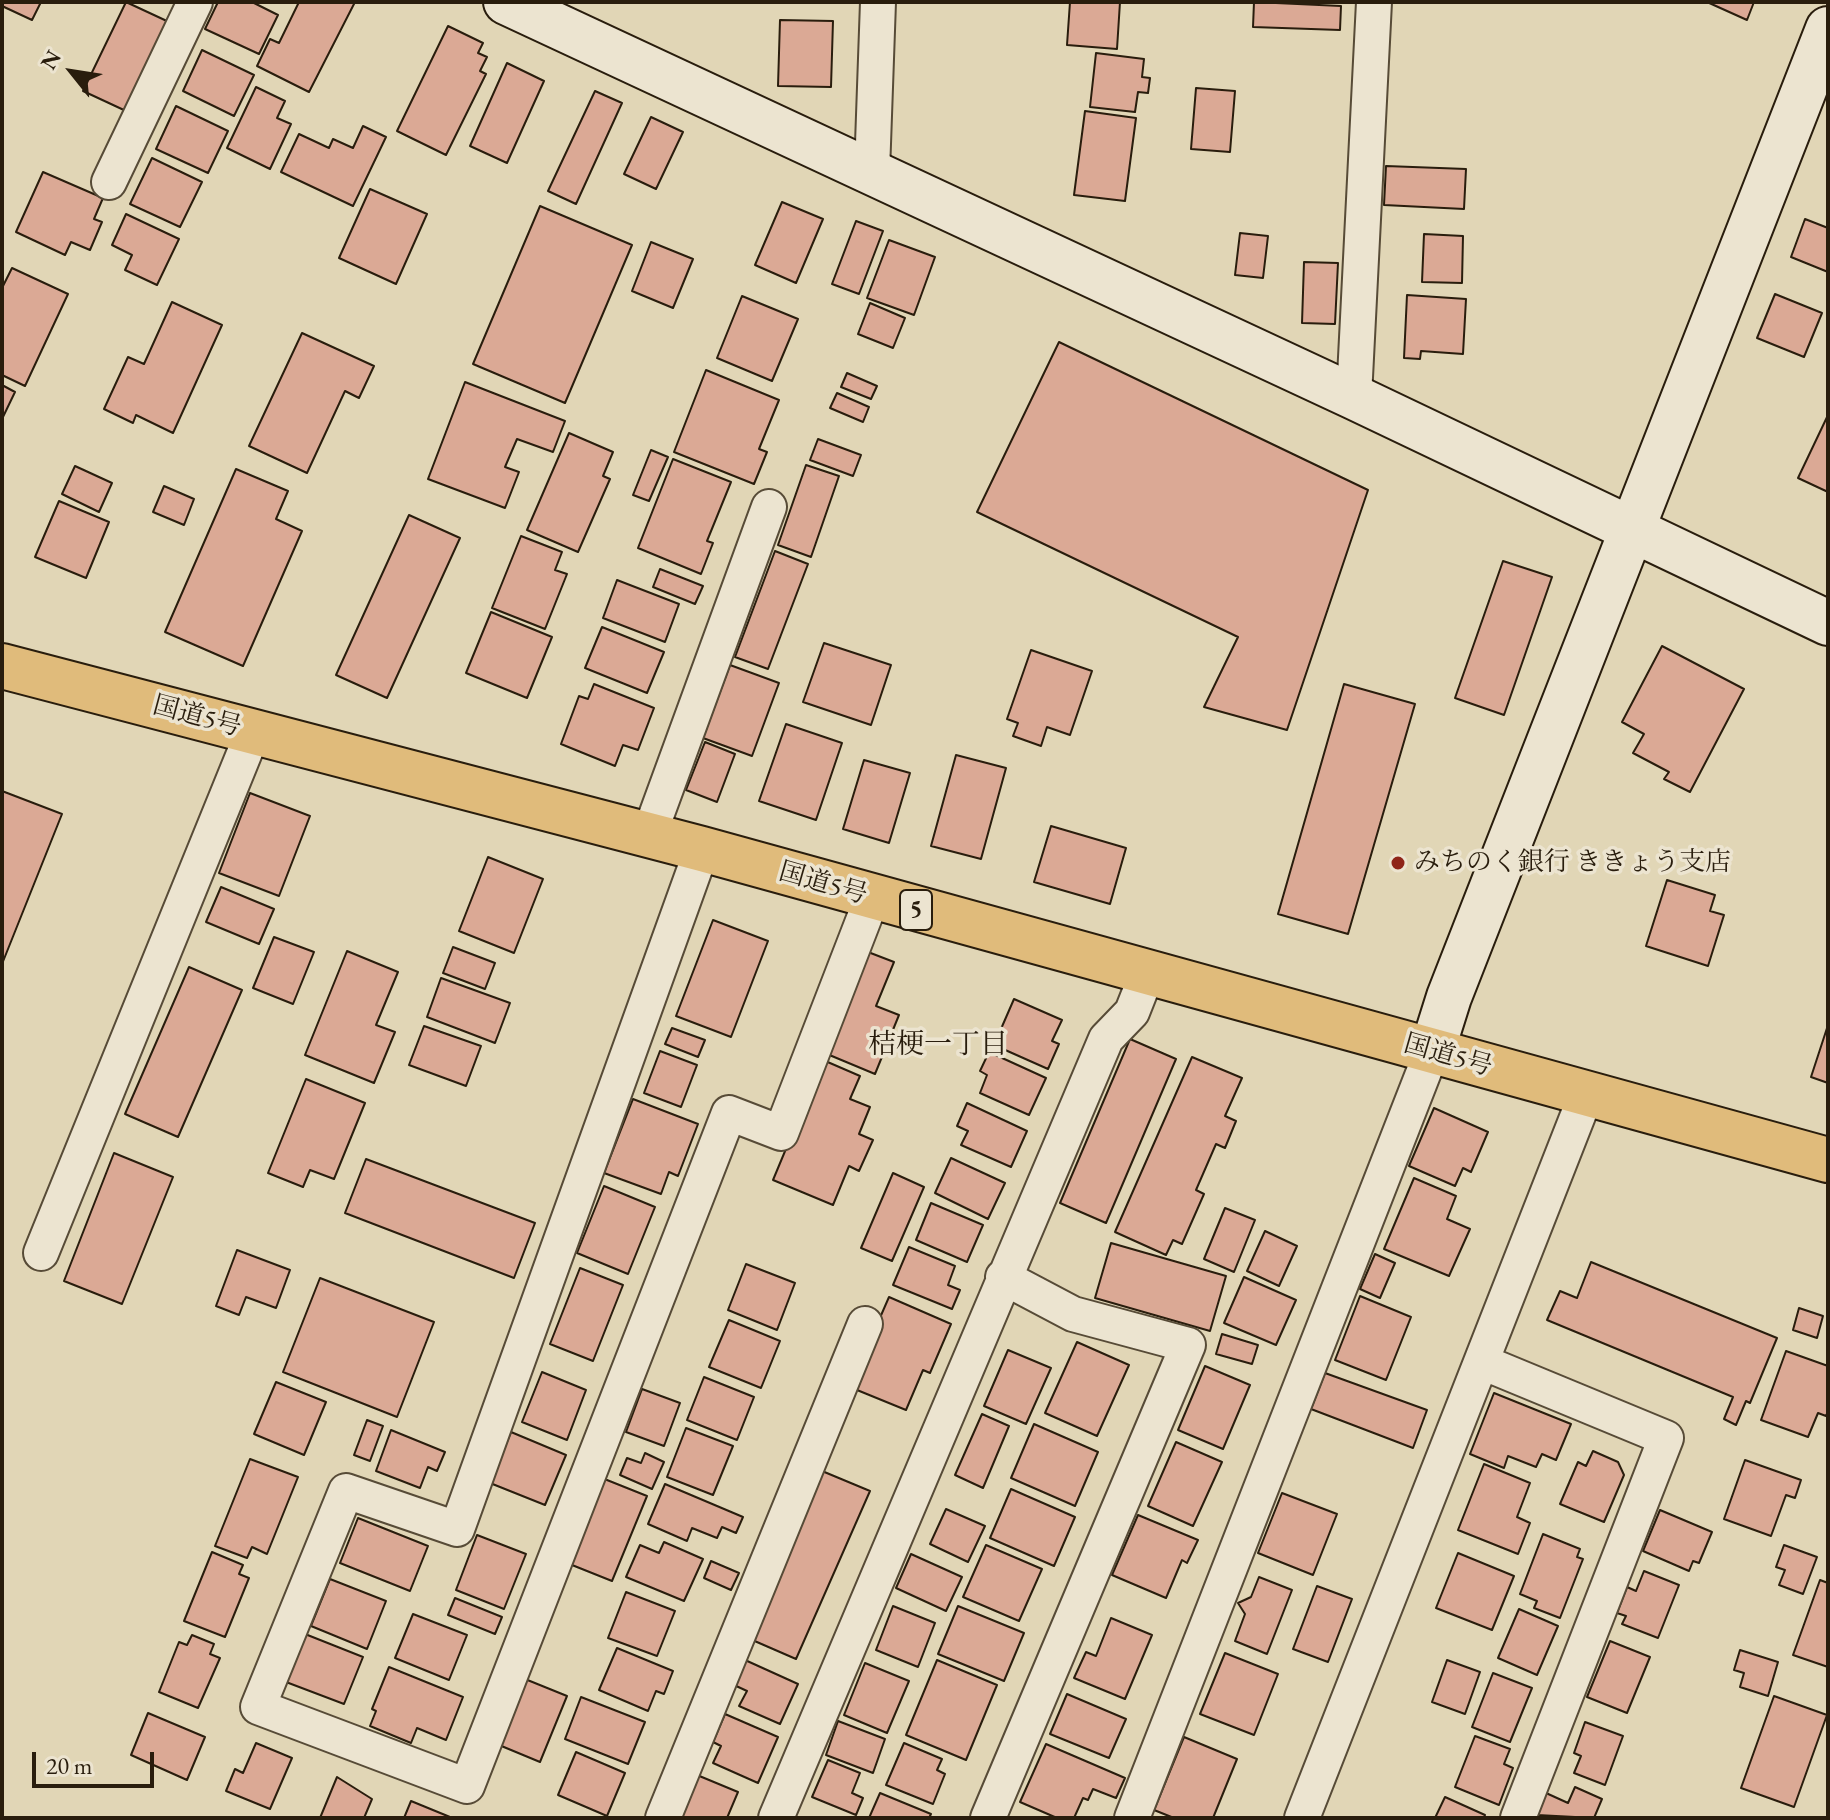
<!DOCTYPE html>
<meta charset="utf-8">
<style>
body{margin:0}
#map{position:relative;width:1830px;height:1820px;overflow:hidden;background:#e1d6b6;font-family:"EB Garamond",serif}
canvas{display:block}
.frame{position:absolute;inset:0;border:4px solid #291d0d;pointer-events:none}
.north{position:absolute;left:32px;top:32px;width:80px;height:80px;-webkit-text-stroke:6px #ece4d0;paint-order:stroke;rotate:300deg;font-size:22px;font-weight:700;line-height:32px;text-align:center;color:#291d0d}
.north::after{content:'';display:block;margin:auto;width:28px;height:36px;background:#291d0d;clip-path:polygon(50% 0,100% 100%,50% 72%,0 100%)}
.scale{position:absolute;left:32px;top:1752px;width:122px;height:36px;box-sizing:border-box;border:4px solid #291d0d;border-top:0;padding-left:10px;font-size:24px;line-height:28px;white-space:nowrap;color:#291d0d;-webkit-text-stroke:6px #ece4d0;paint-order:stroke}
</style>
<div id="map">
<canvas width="1830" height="1820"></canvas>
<div class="frame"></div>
<div class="north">N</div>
<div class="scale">20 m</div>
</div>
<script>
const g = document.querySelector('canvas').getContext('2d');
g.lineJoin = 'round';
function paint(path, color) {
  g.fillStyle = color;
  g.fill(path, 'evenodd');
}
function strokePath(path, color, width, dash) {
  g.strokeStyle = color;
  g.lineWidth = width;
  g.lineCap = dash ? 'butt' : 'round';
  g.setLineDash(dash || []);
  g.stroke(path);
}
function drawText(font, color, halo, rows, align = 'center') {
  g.font = font + ' "EB Garamond","Noto Serif JP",serif';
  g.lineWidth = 7;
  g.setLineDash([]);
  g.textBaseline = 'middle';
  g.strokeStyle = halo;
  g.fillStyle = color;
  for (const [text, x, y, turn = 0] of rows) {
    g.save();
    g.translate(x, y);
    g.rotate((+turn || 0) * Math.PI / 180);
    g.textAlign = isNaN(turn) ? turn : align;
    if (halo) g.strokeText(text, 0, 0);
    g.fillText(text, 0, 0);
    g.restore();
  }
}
const building = new Path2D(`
 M2,2H41L32,20L2,6Z
 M126,2L169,22L126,111L83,91Z
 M218,2H252L278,15L259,54L205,29Z
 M299,2H355L309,92L257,66L270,39L279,43Z
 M1070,2H1120L1117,49L1067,45Z
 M1254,2L1341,6L1340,30L1253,27Z
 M1707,2H1754L1747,20Z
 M780,20L833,21L831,87L778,86Z
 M448,26L483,43L478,53L487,57L480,71L486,74L446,155L397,131Z
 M202,50L254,75L234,116L183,91Z
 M1096,53L1144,59L1142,77L1150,78L1148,93L1138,92L1135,112L1090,107Z
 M507,63L544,81L507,163L470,146Z
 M256,87L285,101L277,118L291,124L270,169L227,148Z
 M1196,88L1235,91L1230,152L1191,149Z
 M595,91L622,103L576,204L548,191Z
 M176,106L228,131L208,173L156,149Z
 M1085,111L1136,118L1125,201L1074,195Z
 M651,117L683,132L656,189L624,174Z
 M363,126L386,137L353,206L281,172L299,134L329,148L333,139L353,148Z
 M152,158L202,182L180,227L130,204Z
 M1386,166L1466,169L1464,209L1384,205Z
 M43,172L103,198L94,219L102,222L90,250L71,242L65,255L16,232Z
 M370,189L427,214L396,284L339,258Z
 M782,202L823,219L796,283L755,265Z
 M540,206L632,245L565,403L473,364Z
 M126,214L179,239L157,285L125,270L132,255L112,245Z
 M1805,219L1828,228V272L1791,257Z
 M856,221L883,231L859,294L832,284Z
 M1240,233L1268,236L1263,278L1235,275Z
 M1424,234L1463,236L1462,283L1422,282Z
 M889,240L935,257L914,315L867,298Z
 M651,242L693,259L673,308L632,291Z
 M1304,262L1338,263L1335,324L1302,323Z
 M12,268L68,294L25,386L2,375V288Z
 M1775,294L1822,313L1804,357L1757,338Z
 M1407,295L1466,299L1463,354L1421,351L1420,359L1404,358Z
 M742,296L798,319L772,381L717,358Z
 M172,302L222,325L173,433L136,415L133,423L104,409L128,357L144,364Z
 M870,303L905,318L893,348L858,334Z
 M302,333L374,366L359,398L345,391L307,473L249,446Z
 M1059,342L1368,490L1287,730L1204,707L1238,637L977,512Z
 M706,370L779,400L759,449L767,452L754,484L674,452Z
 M847,373L877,386L871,399L841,387Z
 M465,382L565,421L553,452L517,439L505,467L519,472L505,508L428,479Z
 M2,385L15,392L2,419Z
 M837,393L869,407L863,422L830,408Z
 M1828,415V492L1798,478Z
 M569,433L613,452L603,476L610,479L578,552L527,530Z
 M818,439L861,455L853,476L810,460Z
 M651,450L668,457L649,501L633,495Z
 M673,459L731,482L707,541L713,543L701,574L638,548Z
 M806,465L839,476L811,557L778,545Z
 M75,466L112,483L99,512L62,494Z
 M236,469L288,491L276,519L302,531L243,666L165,632Z
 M164,486L194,499L184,525L153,512Z
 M59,501L109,522L86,578L35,557Z
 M409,515L460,538L387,698L336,675Z
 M521,536L562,552L555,570L567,574L545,629L492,608Z
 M775,551L808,564L768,669L735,657Z
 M1503,561L1552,577L1504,715L1455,698Z
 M660,569L703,586L695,604L653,587Z
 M617,580L679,604L665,642L603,618Z
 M491,612L552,637L527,698L466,673Z
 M602,627L664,652L647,693L585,668Z
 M824,643L891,665L871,725L803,702Z
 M1662,646L1744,689L1690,792L1664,779L1669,772L1633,753L1644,734L1622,722Z
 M1031,650L1092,671L1070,735L1047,727L1041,746L1013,736L1018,723L1007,719Z
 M730,665L779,683L752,756L703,738Z
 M594,684L654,708L638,750L623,745L615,766L561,744L579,696L588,699Z
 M1344,684L1415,704L1348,934L1278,914Z
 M786,724L842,743L816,820L759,801Z
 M705,742L735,754L717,802L686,790Z
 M956,755L1006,768L981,859L931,846Z
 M864,760L910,773L889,843L843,829Z
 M2,791L62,814L2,964Z
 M250,793L310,816L279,896L219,873Z
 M1051,826L1126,848L1110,904L1034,882Z
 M488,857L543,879L514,953L459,931Z
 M1667,880L1715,895L1710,911L1724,915L1708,966L1646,946Z
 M221,887L274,909L259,944L206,922Z
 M713,920L768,941L731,1037L676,1016Z
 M274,937L314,952L293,1004L253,988Z
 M453,947L495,963L485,989L443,973Z
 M347,951L398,972L376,1025L395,1032L374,1083L305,1055Z
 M868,952L894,962L876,1006L899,1015L875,1074L827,1054Z
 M189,967L242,990L178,1137L125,1114Z
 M441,978L510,1003L495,1043L427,1017Z
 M1014,999L1062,1020L1052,1041L1059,1044L1048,1069L994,1045Z
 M1828,1025V1083L1811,1077Z
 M424,1026L481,1046L466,1086L409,1065Z
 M672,1028L705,1040L698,1057L665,1044Z
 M1130,1039L1176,1059L1106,1223L1060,1203Z
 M660,1051L697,1065L681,1107L644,1093Z
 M989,1052L1046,1078L1029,1115L980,1093L987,1075L980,1071Z
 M1192,1057L1242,1078L1225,1116L1236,1121L1225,1148L1216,1144L1196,1190L1204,1194L1182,1244L1173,1240L1166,1255L1115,1232Z
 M823,1060L860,1076L850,1099L870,1107L859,1134L873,1140L859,1171L849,1166L833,1205L773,1180Z
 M306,1079L365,1103L334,1179L310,1170L303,1187L268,1173Z
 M633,1099L698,1124L678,1176L669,1172L661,1194L604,1173Z
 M967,1103L1027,1131L1011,1167L961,1145L968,1131L957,1126Z
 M1434,1108L1488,1132L1471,1172L1463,1168L1455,1186L1409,1166Z
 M114,1153L173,1177L122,1304L64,1281Z
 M951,1158L1005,1183L988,1219L935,1193Z
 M366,1159L535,1223L514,1278L345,1213Z
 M893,1173L924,1187L892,1261L861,1248Z
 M1414,1178L1456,1196L1447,1219L1470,1229L1449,1276L1384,1249Z
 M604,1186L655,1207L628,1274L577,1253Z
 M931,1203L983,1225L967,1262L916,1240Z
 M1225,1208L1255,1220L1234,1272L1204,1259Z
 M1265,1231L1297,1246L1279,1286L1247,1271Z
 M1111,1243L1226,1276L1210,1331L1095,1298Z
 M909,1247L955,1266L948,1285L960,1290L952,1309L893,1285Z
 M237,1250L290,1270L276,1308L246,1297L239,1315L216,1306Z
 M1375,1254L1395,1263L1380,1298L1360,1289Z
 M1591,1262L1777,1338L1750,1403L1746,1401L1736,1425L1724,1419L1733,1397L1547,1320L1560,1291L1577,1298Z
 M746,1264L795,1283L777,1330L728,1310Z
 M580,1268L623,1285L593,1361L550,1344Z
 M1244,1277L1296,1300L1276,1345L1224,1323Z
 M320,1278L434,1322L397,1417L283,1372Z
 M1360,1296L1411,1317L1386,1380L1335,1360Z
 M889,1297L951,1324L930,1373L923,1370L906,1410L857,1390L868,1361L862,1359Z
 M1799,1308L1823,1316L1817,1338L1793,1330Z
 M729,1320L780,1341L761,1388L709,1367Z
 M1222,1334L1258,1345L1252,1364L1216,1354Z
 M1077,1342L1129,1365L1097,1436L1045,1413Z
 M1008,1350L1051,1368L1026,1424L984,1406Z
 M1786,1351L1828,1366V1411L1826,1416L1818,1413L1808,1437L1761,1420Z
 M1205,1366L1250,1385L1223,1449L1178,1430Z
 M542,1372L586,1390L567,1440L522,1422Z
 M1325,1373L1427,1410L1413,1448L1311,1409Z
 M704,1377L754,1397L737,1440L687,1420Z
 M276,1382L326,1402L304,1455L254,1434Z
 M642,1389L680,1403L664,1446L626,1432Z
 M1494,1393L1571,1424L1556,1460L1542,1454L1536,1467L1508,1456L1504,1468L1470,1454Z
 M982,1414L1009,1426L983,1488L955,1475Z
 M367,1420L383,1426L370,1461L354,1455Z
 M1034,1424L1098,1452L1075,1506L1011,1478Z
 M686,1428L733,1446L713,1495L667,1477Z
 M391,1430L445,1452L437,1471L428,1467L420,1488L376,1471Z
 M511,1432L566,1455L545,1505L490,1483Z
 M1176,1442L1222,1462L1193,1526L1148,1506Z
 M1593,1451L1618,1462L1624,1475L1604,1522L1560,1504L1578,1462L1586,1466Z
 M645,1453L664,1462L652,1489L620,1475L627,1458L641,1463Z
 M250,1459L298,1477L267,1554L252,1547L247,1558L215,1546Z
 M1745,1460L1801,1480L1795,1498L1786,1495L1771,1536L1724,1519Z
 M1484,1464L1530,1483L1517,1517L1530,1523L1518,1554L1458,1530Z
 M822,1471L870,1491L796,1659L750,1639Z
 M602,1478L647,1496L612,1581L567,1563Z
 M665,1484L743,1517L736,1533L722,1527L717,1538L692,1528L687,1541L648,1524Z
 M1011,1489L1075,1517L1054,1566L990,1538Z
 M1282,1493L1337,1514L1313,1575L1258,1553Z
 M946,1509L985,1526L968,1562L930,1544Z
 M1660,1510L1712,1532L1699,1563L1693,1561L1689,1571L1643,1551Z
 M1138,1515L1198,1540L1187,1563L1182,1560L1166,1598L1112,1575Z
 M358,1518L428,1546L410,1591L340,1563Z
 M1543,1534L1580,1549L1577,1557L1583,1559L1560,1618L1534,1608L1537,1601L1520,1594Z
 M477,1535L526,1554L504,1609L456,1590Z
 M664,1542L703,1559L684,1601L626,1577L640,1545L659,1553Z
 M986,1545L1042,1569L1019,1621L963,1597Z
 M1784,1545L1817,1557L1803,1594L1779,1585L1785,1570L1776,1567Z
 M212,1552L243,1565L239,1574L249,1578L225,1637L184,1621Z
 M1458,1553L1514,1576L1492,1630L1436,1608Z
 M911,1554L962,1577L946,1611L896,1588Z
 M711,1561L739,1573L731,1590L704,1578Z
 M1644,1571L1679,1585L1658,1638L1622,1624L1626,1616L1617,1613L1627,1587L1636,1591Z
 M1259,1577L1292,1590L1267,1654L1235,1641L1245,1614L1238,1603L1251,1597Z
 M330,1579L386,1601L367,1649L311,1626Z
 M1820,1580L1828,1583V1667L1793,1655Z
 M1317,1586L1352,1599L1328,1662L1293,1649Z
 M626,1592L675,1611L657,1656L608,1638Z
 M455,1598L502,1617L495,1634L448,1615Z
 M893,1606L935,1623L918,1667L876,1650Z
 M958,1606L1024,1633L1004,1681L938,1654Z
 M1519,1609L1558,1626L1537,1675L1498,1658Z
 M413,1614L467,1635L449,1680L395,1658Z
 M1111,1618L1152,1635L1125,1699L1074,1678L1086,1652L1096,1656Z
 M305,1634L363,1657L344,1704L286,1682Z
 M192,1635L214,1644L210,1654L220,1658L198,1708L159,1692L179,1642L187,1645Z
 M1610,1641L1650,1657L1627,1713L1587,1697Z
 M617,1648L673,1671L664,1694L656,1691L648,1711L599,1690Z
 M1740,1650L1778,1662L1768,1696L1740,1687L1744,1673L1734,1670Z
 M1225,1653L1278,1674L1254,1735L1200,1714Z
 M745,1660L798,1684L780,1724L739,1706L747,1691L734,1685Z
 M937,1660L997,1685L966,1760L906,1735Z
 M1447,1660L1480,1672L1465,1714L1432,1702Z
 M865,1663L909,1681L887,1733L844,1715Z
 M389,1667L463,1697L446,1740L417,1728L411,1743L370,1726L376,1711L372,1709Z
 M1493,1673L1532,1688L1510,1742L1472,1727Z
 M525,1679L567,1696L540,1762L499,1745Z
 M1067,1694L1126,1719L1109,1758L1050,1734Z
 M1774,1696L1827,1715L1794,1807L1741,1788Z
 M581,1697L645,1722L628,1764L565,1739Z
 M148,1713L205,1737L187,1780L131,1755Z
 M725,1714L778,1737L758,1783L713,1763L721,1746L713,1742Z
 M838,1721L885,1739L873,1773L826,1755Z
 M1585,1722L1623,1736L1605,1785L1574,1773L1581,1756L1574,1753Z
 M1475,1736L1510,1749L1504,1764L1513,1768L1499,1805L1455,1787Z
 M1184,1737L1237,1759L1213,1818H1174L1154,1810Z
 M256,1743L292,1758L270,1809L226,1791L235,1769L243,1773Z
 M904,1743L942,1759L937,1770L945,1774L933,1804L886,1785Z
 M1046,1744L1125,1778L1116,1798L1093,1789L1088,1800L1083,1798L1074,1818H1057L1020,1802Z
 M576,1752L625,1773L607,1816L558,1795Z
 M828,1760L860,1773L852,1793L863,1798L856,1815L812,1797Z
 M697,1775L738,1792L727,1818H678Z
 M337,1777L372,1799L364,1818H320Z
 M1575,1787L1602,1799L1594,1818L1537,1815L1546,1793L1568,1803Z
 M880,1793L931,1814L929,1818H869Z
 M1445,1797L1485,1815L1484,1818H1435Z
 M411,1801L450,1817L449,1818H404Z`);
paint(building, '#dba995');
strokePath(building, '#291d0d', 2);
const street = new Path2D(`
 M872,172L878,2
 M109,182L195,2
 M1354,397L1374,2
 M649,835L769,507
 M702,849L457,1529L346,1491L258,1707L467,1786L729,1113L781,1133L872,898
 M41,1253L253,732
 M1482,1362L1666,1438L1518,1818
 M663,1818L865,1324
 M776,1818L1106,1039L1132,1012L1147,974
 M988,1818L1188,1345L1073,1314L1003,1277
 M1132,1818L1432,1051
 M1302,1818L1586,1095`);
const secondary = new Path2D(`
 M506,2L1354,397L1828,623
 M1432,1051L1449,997L1828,29`);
const highway = new Path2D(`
 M2,666L702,849L1828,1160`);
strokePath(street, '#574b37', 38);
strokePath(secondary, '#291d0d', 48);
strokePath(highway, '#291d0d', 48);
strokePath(street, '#ece4d0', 34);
strokePath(secondary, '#ece4d0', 44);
strokePath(highway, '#e0bb7b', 44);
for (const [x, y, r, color] of [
 [1398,863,8,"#8f2418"]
]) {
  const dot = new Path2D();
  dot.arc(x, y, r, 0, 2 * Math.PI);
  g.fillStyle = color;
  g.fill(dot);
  strokePath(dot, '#ece4d0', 3);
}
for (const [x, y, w] of [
 [916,910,32]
]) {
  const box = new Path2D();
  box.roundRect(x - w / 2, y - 20, w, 40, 6);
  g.fillStyle = '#ece4d0';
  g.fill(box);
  strokePath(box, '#291d0d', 2);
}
drawText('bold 24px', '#291d0d', null, [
 ["5",916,910]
]);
drawText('26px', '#291d0d', '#ece4d0', [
 ["国道5号",197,717,15],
 ["国道5号",823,884,16],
 ["国道5号",1448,1056,16]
]);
drawText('26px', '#291d0d', '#ece4d0', [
 ["みちのく銀行 ききょう支店",1414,863]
], 'left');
drawText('28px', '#291d0d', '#ece4d0', [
 ["桔梗一丁目",938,1045]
]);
</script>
